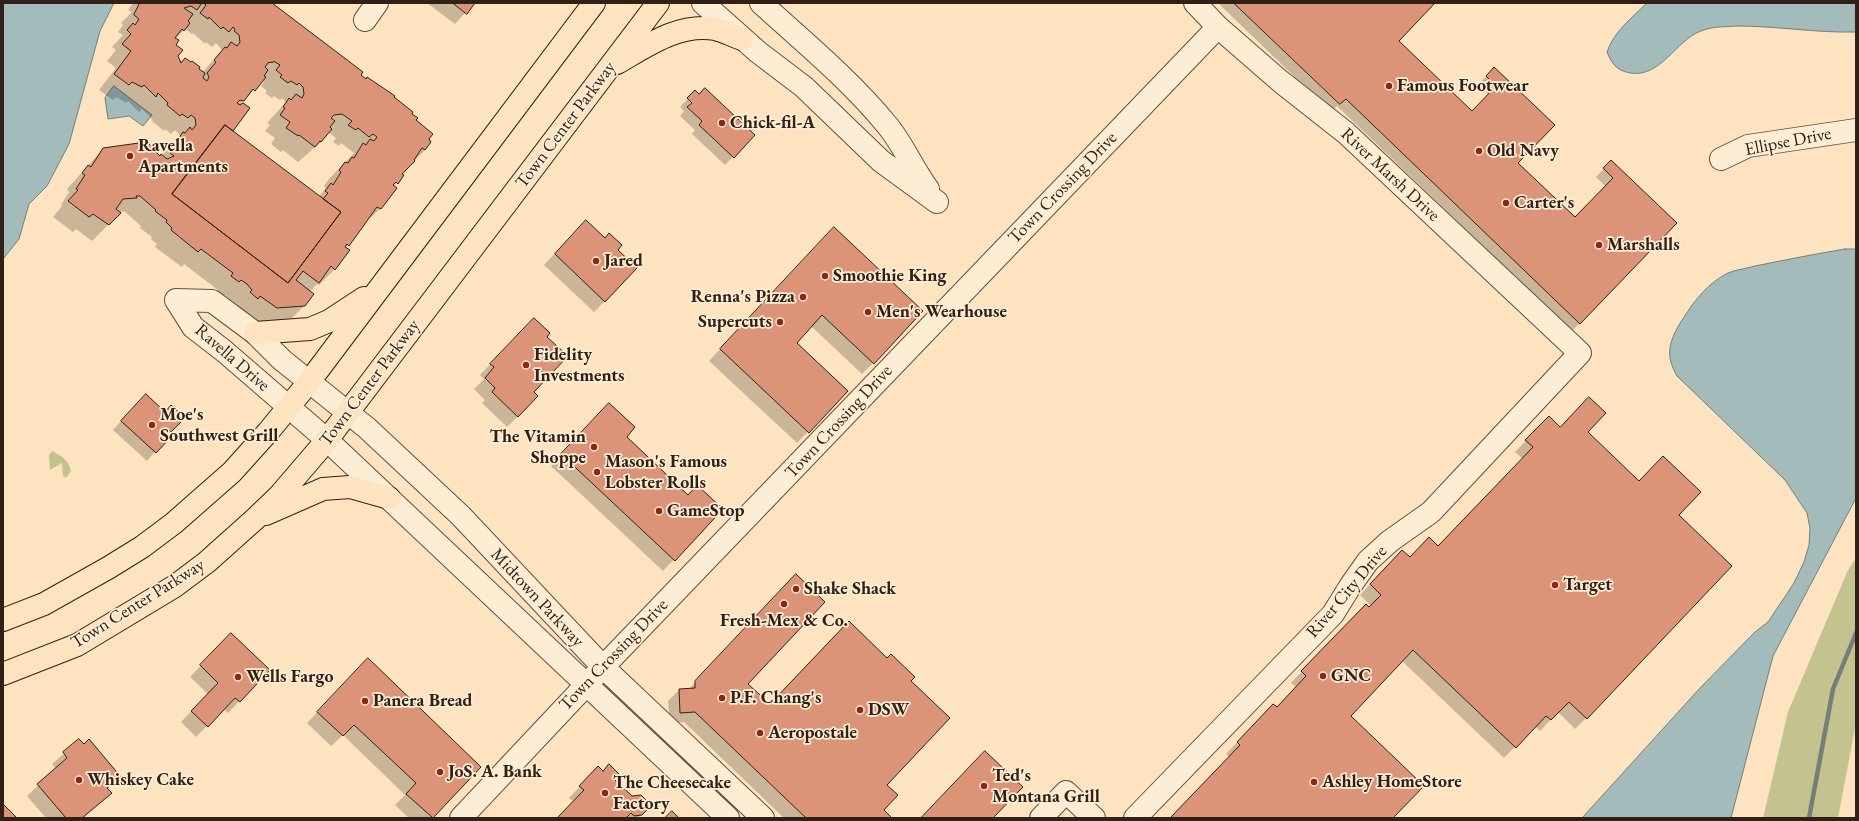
<!DOCTYPE html>
<style>
body{margin:0}
#map{position:relative;width:1859px;height:821px;overflow:hidden;background:#fde3bf;font-family:"EB Garamond",serif}
canvas{display:block}
.frame{position:absolute;inset:0;border:4px solid #302016;pointer-events:none}
</style>
<div id="map">
<canvas width="1859" height="821"></canvas>
<div class="frame"></div>
</div>
<script>
const g = document.querySelector('canvas').getContext('2d');
g.lineJoin = 'round';
function paint(path, color) {
  g.fillStyle = color;
  g.fill(path, 'evenodd');
}
function strokePath(path, color, width, dash) {
  g.strokeStyle = color;
  g.lineWidth = width;
  g.lineCap = dash ? 'butt' : 'round';
  g.setLineDash(dash || []);
  g.stroke(path);
}
function drawText(font, color, halo, rows, align = 'center') {
  g.font = font + ' "EB Garamond",serif';
  g.lineWidth = 3.5;
  g.setLineDash([]);
  g.textBaseline = 'middle';
  g.strokeStyle = halo;
  g.fillStyle = color;
  for (const [text, x, y, turn = 0] of rows) {
    g.save();
    g.translate(x, y);
    g.rotate((+turn || 0) * Math.PI / 180);
    g.textAlign = isNaN(turn) ? turn : align;
    if (halo) g.strokeText(text, 0, 0);
    g.fillText(text, 0, 0);
    g.restore();
  }
}
paint(new Path2D(`
 M52,451C62,456 69,460 71,471L66,478L63,476L62,463L50,470L49,455Z
 M1856,558V723L1838,818H1763L1788,712L1848,570Z`), '#c3c38f');
const water = new Path2D(`
 M3,3H114L100,31L69,144L47,186L29,204L19,239L3,259Z
 M1647,3H1856V32C1816,33 1777,26 1737,26C1725,27 1713,26 1701,31C1676,40 1661,78 1630,73C1616,70 1612,64 1607,52C1614,31 1632,18 1647,3Z
 M114,86L152,115L143,126L129,116L108,119L105,98Z
 M1845,249H1856V498L1773,656L1731,818H1582L1700,688L1755,632L1768,622L1794,583L1804,562L1809,545L1810,528L1807,513L1785,480L1677,376C1666,357 1668,344 1679,325C1690,307 1703,288 1721,277C1730,270 1745,269 1755,266C1785,260 1815,254 1845,249Z`);
paint(water, '#a3bcbb');
strokePath(water, '#757e79', 1);
paint(new Path2D(`
 M133,3H270L359,76L411,114L427,140L425,150L401,174L394,186L396,188L380,209L363,224L345,248L335,269L319,285L317,284L310,291L305,305L288,322L260,324L225,295L222,298L216,292L218,290L184,264L182,267L155,247L157,244L151,239L152,237L140,228L141,226L124,211L119,214L92,241L76,229L73,232L53,217L62,206L61,205L69,192L67,189L103,149L156,153L160,157L180,137L179,134L175,130L171,134L165,129L164,131L152,121L153,120L142,109L139,112L128,101L126,103L116,97L113,100L99,90L116,68L107,61L116,50L112,47L123,35L118,32L123,25L121,23L132,12L128,10ZM185,29L192,34L193,33L205,44L206,42L212,47L216,43L222,50L202,73L185,59L180,64L174,45L175,39ZM262,80L264,82L261,86L267,91L265,93L272,98L274,96L280,100L282,98L286,102L267,123L270,125L265,131L275,138L271,144L281,152L283,150L298,162L321,142L328,132L336,138L333,142L339,146L341,143L354,153L329,179L324,186L326,188L318,197L232,131L249,108L242,103Z
 M427,3H474L455,24Z
 M1218,3H1434L1398,41L1472,112L1488,94L1478,85L1494,68L1517,163L1575,219L1606,187L1596,177L1611,161L1676,223L1572,331L1337,106L1331,112Z
 M695,91L733,157L725,165L692,134L695,130L680,116L684,111L680,107Z
 M575,232L616,250L605,301L594,312L544,265Z
 M824,240L873,363L862,374L811,326L795,343L847,391L797,443L709,361Z
 M523,330L546,337L533,393L518,416L507,427L482,403L485,400L474,389L484,379L480,375Z
 M137,403L183,418L147,461L113,430Z
 M598,415L688,496L722,509L663,571L551,466Z
 M1538,428H1560L1587,432L1639,482L1677,515L1586,718L1575,729L1558,712L1540,731L1535,726L1504,758L1402,661L1349,716L1392,818H1171L1230,757L1226,754L1262,716L1276,708L1296,687L1291,683L1355,616L1371,606L1360,595L1391,562L1410,558L1438,547L1523,459L1515,452Z
 M786,586L747,684L770,706L910,681L886,785L882,810L891,818H784L684,722L670,723L668,701L679,690H688Z
 M231,634L269,670L228,713L224,709L196,737L181,722L208,694L190,677Z
 M357,671L480,767L431,818H409L395,805L405,795L343,735L331,746L307,723Z
 M79,740L120,777L107,789L110,793L83,818H46L27,796L56,769L52,764Z
 M588,778L613,779L646,810L638,818H558L574,802L569,798Z`), '#0003');
strokePath(new Path2D(`
 M1809,818L1833,689L1856,633`), '#757e79', 4.5);
const building = new Path2D(`
 M140,3H202L197,10L191,6L184,8L193,14L188,21L190,23L184,31L182,29L175,38L179,40L176,45L183,50L178,56L181,63L185,58L191,62L192,61L200,67L199,69L205,73L203,78L207,81L209,77L207,73L216,62L214,60L225,47L227,48L231,42L237,46L240,42L239,35L234,31L235,29L233,27L229,32L223,27L221,29L209,17L208,19L200,13L206,5L203,3H272L363,72L361,75L366,79L367,77L395,96L394,97L413,112L412,114L418,118L416,120L433,134L429,139L431,142L425,150L422,148L414,160L415,161L402,174L404,175L398,184L396,182L393,185L397,188L381,209L377,207L349,246L347,244L345,247L350,250L335,270L331,266L319,283L303,271L296,280L314,294L305,306L277,308L260,296L258,299L250,292L252,290L247,284L241,280L239,282L231,276L233,273L201,249L198,252L171,230L172,228L166,222L167,220L155,211L156,210L140,196H136L137,198L123,199L116,209L121,213L109,225L93,214L89,217L68,201L78,190L76,189L85,175L82,173L88,165L91,167L103,148L146,142L158,151L157,153L160,156L161,154L167,159L174,156L170,153L175,147L173,146L183,132L185,133L190,127L192,130L196,125L195,118L191,115L188,118L182,114L180,116L167,105L168,103L158,93L156,97L144,85L142,87L132,82L129,85L114,74L131,51L122,44L131,34L127,30L133,23L135,25L139,19L134,15ZM275,62L280,65L276,70L282,75L280,77L288,83L291,81L297,85L299,83L303,87L304,94L302,98L296,94L291,100L289,98L283,107L285,108L280,115L290,122L286,128L298,136L299,135L315,147L320,141L321,142L332,129L330,127L335,121L331,118L334,115L342,114L352,121L348,125L356,130L358,128L369,137L373,134L377,137L374,141L370,139L366,145L363,143L354,158L352,157L348,163L345,162L339,170L341,172L333,185L331,183L325,191L328,193L323,199L341,212L288,283L172,194L225,125L233,131L250,108L243,103L240,105L237,103L240,100L244,101L253,89L255,91L266,77L264,76L268,70L265,67L268,63Z
 M453,3H475L467,14Z
 M1234,3H1435L1399,41L1472,111L1496,86L1486,76L1494,67L1555,125L1518,163L1575,217L1613,178L1603,168L1611,160L1677,223L1580,324L1346,99L1340,104Z
 M705,88L755,135L734,158L699,125L702,121L687,107L692,103L687,98L695,90L699,94Z
 M225,125L341,212L288,283L172,194Z
 M586,220L605,238L609,233L622,245L618,250L637,268L605,302L555,254Z
 M834,227L923,311L874,364L822,315L797,343L848,391L809,433L720,349Z
 M534,318L550,333L547,337L568,356L534,392L538,396L518,417L492,392L495,388L485,378L494,367L490,364Z
 M146,394L165,412L171,405L185,418L171,432L169,430L166,432L171,437L156,453L121,421Z
 M1589,397L1606,413L1588,432L1639,481L1663,456L1701,492L1679,515L1732,566L1587,719L1569,702L1551,720L1546,716L1516,748L1413,650L1351,716L1424,786L1393,818H1170L1240,745L1237,742L1273,704L1277,707L1306,676L1301,671L1366,604L1369,607L1381,595L1370,584L1402,550L1410,557L1429,537L1438,546L1533,447L1525,440L1549,416L1560,427Z
 M609,403L635,427L627,437L688,495L697,485L723,509L675,561L561,454Z
 M796,574L825,602L748,684L770,704L849,621L887,658L891,654L915,677L911,681L950,718L887,785L898,795L884,810L892,818H806L695,712L680,713L679,689L695,688V681Z
 M231,633L270,670L240,702L235,698L208,727L191,711L218,683L200,665Z
 M368,658L481,767L433,818L406,794L416,783L354,725L343,736L317,712Z
 M79,739L84,744L89,739L121,777L107,788L112,793L82,818H66L37,784L67,758L63,752Z
 M985,751L1023,787L993,818H921Z
 M609,764L619,774L614,779L632,796L641,795L647,801V810L642,815L634,816L631,813L626,818H557L584,790L579,786L598,766L603,771Z
 M3,804L17,818H3Z
 M672,811L679,818H665Z`);
paint(building, '#dc9478');
strokePath(building, '#302016', 1);
const minor = new Path2D(`
 M703,3L758,52L804,87L881,161L937,202
 M761,3C804,42 850,80 887,125C903,144 913,169 928,189
 M365,20L377,3
 M1721,159L1748,146L1856,130
 M176,300L212,301L255,333L282,360L367,428L461,516L603,667L763,818
 M176,300L193,327L224,351L327,440L728,818
 M461,818L603,667L1218,27
 M1041,818L1066,792L1094,818
 M1135,818L1333,614L1351,585L1368,561L1390,541L1431,512L1580,353L1346,133L1280,81L1218,27L1195,3`);
const major = new Path2D(`
 M617,63C647,46 678,23 715,29C724,31 733,36 742,39
 M255,333L310,329L329,321L364,298
 M266,514L323,489L350,487L389,498
 M3,620L44,604L108,568L142,547L174,523L232,472L268,432L309,382L594,3
 M3,674L77,645L175,586L207,562L255,519L279,496L327,440L658,3`);
strokePath(minor, '#635140', 24);
strokePath(major, '#302016', 24);
strokePath(minor, '#feedd5', 22);
strokePath(major, '#fde3bf', 22);
for (const [x, y, r, color] of [
 [1389,86,4,"#8f2418"],
 [722,123,4,"#8f2418"],
 [1479,151,4,"#8f2418"],
 [130,156,4,"#8f2418"],
 [1506,203,4,"#8f2418"],
 [1599,245,4,"#8f2418"],
 [596,261,4,"#8f2418"],
 [825,276,4,"#8f2418"],
 [803,297,4,"#8f2418"],
 [868,312,4,"#8f2418"],
 [780,322,4,"#8f2418"],
 [526,365,4,"#8f2418"],
 [152,425,4,"#8f2418"],
 [594,447,4,"#8f2418"],
 [597,472,4,"#8f2418"],
 [659,511,4,"#8f2418"],
 [1555,585,4,"#8f2418"],
 [796,589,4,"#8f2418"],
 [784,604,4,"#8f2418"],
 [1323,676,4,"#8f2418"],
 [238,677,4,"#8f2418"],
 [722,698,4,"#8f2418"],
 [365,701,4,"#8f2418"],
 [860,710,4,"#8f2418"],
 [760,733,4,"#8f2418"],
 [440,772,4,"#8f2418"],
 [79,780,4,"#8f2418"],
 [1314,782,4,"#8f2418"],
 [984,786,4,"#8f2418"],
 [605,793,4,"#8f2418"]
]) {
  const dot = new Path2D();
  dot.arc(x, y, r, 0, 2 * Math.PI);
  g.fillStyle = color;
  g.fill(dot);
  strokePath(dot, '#feedd5', 1.5);
}
drawText('bold 18px', '#302016', '#feedd5', [
 ["Famous Footwear",1397,86],
 ["Chick-fil-A",730,123],
 ["Ravella",138,146],
 ["Apartments",138,167],
 ["Old Navy",1487,151],
 ["Carter's",1514,203],
 ["Marshalls",1607,245],
 ["Jared",604,261],
 ["Smoothie King",833,276],
 ["Renna's Pizza",795,297,"right"],
 ["Men's Wearhouse",876,312],
 ["Supercuts",772,322,"right"],
 ["Fidelity",534,355],
 ["Investments",534,376],
 ["Moe's",160,415],
 ["Southwest Grill",160,436],
 ["The Vitamin",586,437,"right"],
 ["Shoppe",586,458,"right"],
 ["Mason's Famous",605,462],
 ["Lobster Rolls",605,483],
 ["GameStop",667,511],
 ["Target",1563,585],
 ["Shake Shack",804,589],
 ["Fresh-Mex & Co.",784,621,"center"],
 ["GNC",1331,676],
 ["Wells Fargo",246,677],
 ["P.F. Chang's",730,698],
 ["Panera Bread",373,701],
 ["DSW",868,710],
 ["Aeropostale",768,733],
 ["JoS. A. Bank",448,772],
 ["Ted's",992,776],
 ["Montana Grill",992,797],
 ["Whiskey Cake",87,780],
 ["Ashley HomeStore",1322,782],
 ["The Cheesecake",613,783],
 ["Factory",613,804]
], 'left');
drawText('18px', '#302016', '#feedd5', [
 ["Town Center Parkway",566,125,-53],
 ["Ellipse Drive",1788,142,-11],
 ["River Marsh Drive",1390,175,43],
 ["Town Crossing Drive",1063,188,-46],
 ["Ravella Drive",232,358,41],
 ["Town Center Parkway",370,383,-53],
 ["Town Crossing Drive",839,422,-47],
 ["River City Drive",1347,592,-50],
 ["Midtown Parkway",537,598,47],
 ["Town Center Parkway",138,604,-32],
 ["Town Crossing Drive",614,655,-46]
]);
</script>
